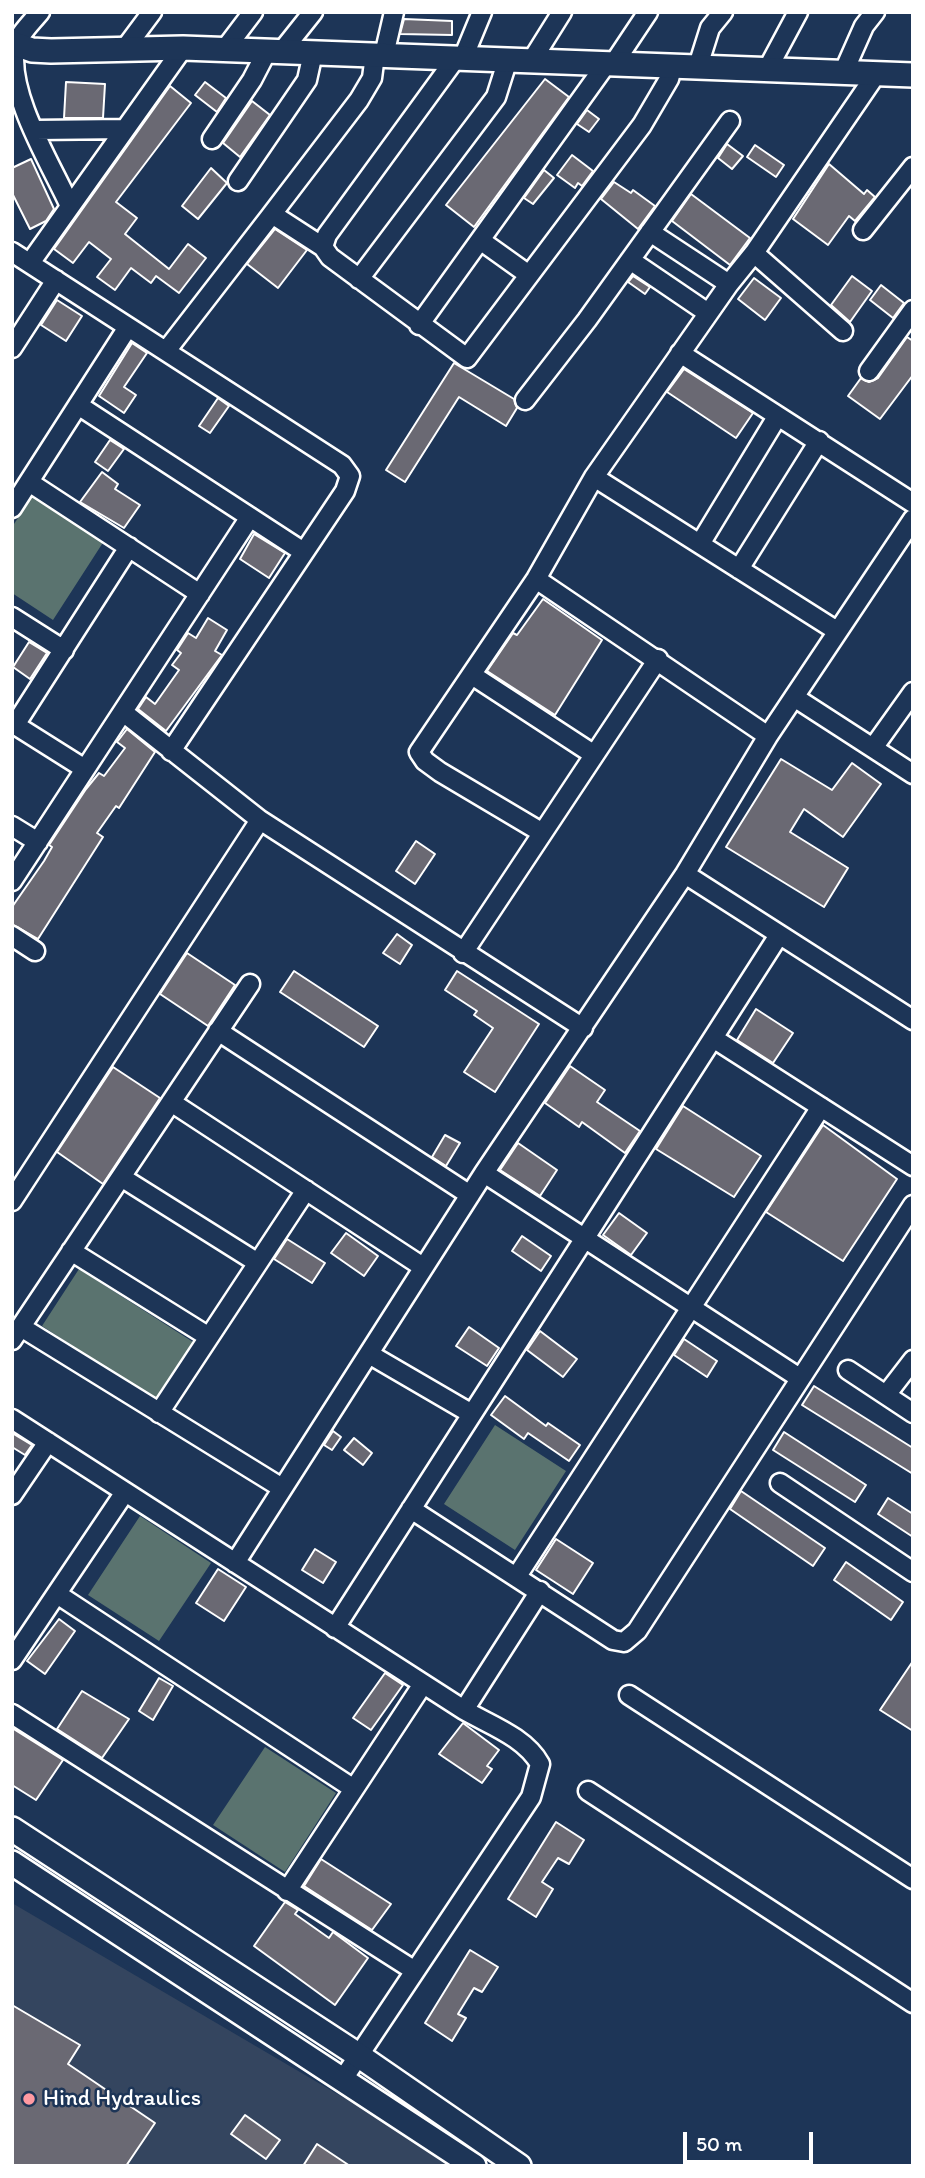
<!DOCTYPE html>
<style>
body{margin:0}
#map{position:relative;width:925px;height:2178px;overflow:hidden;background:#1d3557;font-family:Itim,sans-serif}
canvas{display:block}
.frame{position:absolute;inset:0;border:14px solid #fff;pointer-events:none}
.scale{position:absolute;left:683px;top:2132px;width:130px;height:32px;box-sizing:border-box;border:4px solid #fff;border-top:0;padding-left:9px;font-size:21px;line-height:24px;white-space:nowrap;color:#fff;-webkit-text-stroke:5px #1d3557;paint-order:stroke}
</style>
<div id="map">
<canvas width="925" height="2178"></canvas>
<div class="frame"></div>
<div class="scale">50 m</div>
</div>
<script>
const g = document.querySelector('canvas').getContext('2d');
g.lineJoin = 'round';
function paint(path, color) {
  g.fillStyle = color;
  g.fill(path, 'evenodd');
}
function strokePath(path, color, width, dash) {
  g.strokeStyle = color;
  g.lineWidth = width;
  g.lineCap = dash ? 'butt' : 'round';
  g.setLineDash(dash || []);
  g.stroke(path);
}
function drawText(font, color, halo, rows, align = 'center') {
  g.font = font + ' Itim,sans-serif';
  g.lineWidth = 5;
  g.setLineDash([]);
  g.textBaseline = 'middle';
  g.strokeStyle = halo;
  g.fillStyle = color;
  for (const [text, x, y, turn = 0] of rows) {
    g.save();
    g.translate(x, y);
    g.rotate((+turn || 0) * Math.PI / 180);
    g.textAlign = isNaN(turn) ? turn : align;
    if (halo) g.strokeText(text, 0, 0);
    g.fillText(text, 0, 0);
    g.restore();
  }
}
paint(new Path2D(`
 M12,1903L460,2166H12Z`), '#34455f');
paint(new Path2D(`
 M33,495L104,541L53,620L12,593V527Z
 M79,1269L193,1342L156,1400L42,1326Z
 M495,1425L566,1471L515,1550L444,1504Z
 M140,1516L211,1563L159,1641L88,1595Z
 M265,1747L336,1793L285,1872L213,1825Z`), '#5a736f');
const building = new Path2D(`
 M404,19L452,21V35L400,34Z
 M545,79L569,97L474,227L446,205Z
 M66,82L105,84L103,118H64Z
 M205,82L226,98L217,112L195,95Z
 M170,86L191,103L116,202L137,218L125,234L169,269L188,244L206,258L179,293L156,276L151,283L131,268L115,290L97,277L111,259L89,242L73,263L54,249Z
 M252,101L270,115L240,157L223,143Z
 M587,110L599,119L589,132L577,124Z
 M727,144L743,156L732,169L718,158Z
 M755,145L784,165L776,177L747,157Z
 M572,155L593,171L582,186L578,183L575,188L557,175Z
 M31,159L54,209L46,221L30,229L12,193V168Z
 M829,164L864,194L867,190L875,197L855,221L849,216L828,245L793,219Z
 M211,168L227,183L198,219L182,206Z
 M544,170L554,178L533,204L524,198Z
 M614,182L631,193L633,190L655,206L638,229L601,199Z
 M691,194L750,238L730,265L672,221Z
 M275,229L307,250L278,288L247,264Z
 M633,276L650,287L645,294L628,282Z
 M852,276L872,291L850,322L831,305Z
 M754,278L781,298L765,320L738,299Z
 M881,285L904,303L893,318L870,300Z
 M57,300L82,316L66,341L41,325Z
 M907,337L913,341V375L880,419L848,396L861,378L869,382L878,378Z
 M132,343L147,353L124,387L136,395L124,413L99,396Z
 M454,363L514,399L517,408L506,426L459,397L405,482L386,470Z
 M684,369L753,413L736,438L667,392Z
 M218,398L229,406L210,433L199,426Z
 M110,440L124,449L108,471L95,462Z
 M102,472L118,484L115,489L140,505L124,528L80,502Z
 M254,534L285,553L269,578L240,559Z
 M543,599L602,640L555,715L487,671L513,633L517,635Z
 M208,618L227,630L215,651L222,655L166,731L138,709L146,697L155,704L179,670L172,665L181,653L177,650L188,633L196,638Z
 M29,642L47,653L30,679L13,667Z
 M127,729L155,752L119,808L116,806L97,833L103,837L38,939L12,924V907L44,861L52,847L49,845L86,789L99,773L104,776L125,748L117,742Z
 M781,759L832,790L852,763L881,784L843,837L804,809L790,832L848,868L824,907L726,847Z
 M416,841L435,854L415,884L396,871Z
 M397,934L412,945L400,964L383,953Z
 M187,953L235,985L208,1026L160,994Z
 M294,971L378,1026L364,1047L280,992Z
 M457,971L539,1024L495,1092L464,1072L493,1028L474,1015L477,1011L445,990Z
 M756,1009L793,1033L773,1063L737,1040Z
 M570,1066L605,1090L597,1102L640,1131L625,1153L582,1122L579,1127L545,1103Z
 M113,1067L160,1098L103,1184L57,1152Z
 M683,1106L761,1156L734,1197L656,1149Z
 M823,1125L897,1179L843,1261L766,1212Z
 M445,1135L460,1143L446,1166L432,1157Z
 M518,1143L557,1170L540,1196L500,1170Z
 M619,1213L647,1233L631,1255L603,1235Z
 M346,1233L378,1256L364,1276L331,1253Z
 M522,1236L551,1256L541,1271L512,1251Z
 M287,1239L325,1263L312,1283L274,1259Z
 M469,1327L499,1348L487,1366L456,1346Z
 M540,1331L577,1359L563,1377L527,1350Z
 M684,1339L717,1361L707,1377L674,1355Z
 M814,1386L913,1448V1474L802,1405Z
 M505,1396L546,1426L548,1423L580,1445L569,1461L528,1433L524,1439L491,1415Z
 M333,1431L341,1437L332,1450L324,1445Z
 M784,1432L866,1485L855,1502L773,1450Z
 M12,1433L32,1445L25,1455L12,1447Z
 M354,1438L372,1453L363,1465L344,1450Z
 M741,1491L825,1548L813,1566L730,1509Z
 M888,1498L913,1514V1537L878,1514Z
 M556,1539L593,1563L573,1594L536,1570Z
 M315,1549L336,1562L323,1583L302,1570Z
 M846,1562L903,1602L891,1620L834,1580Z
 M218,1569L246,1587L224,1621L196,1603Z
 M59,1619L75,1631L45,1674L27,1661Z
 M913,1661V1731L880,1710Z
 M385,1673L403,1685L371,1730L353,1718Z
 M159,1678L173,1686L153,1720L139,1711Z
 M82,1691L129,1719L102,1758L57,1729Z
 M463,1723L499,1750L487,1766L492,1769L482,1783L439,1754Z
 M12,1728L63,1760L36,1800L12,1785Z
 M556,1822L584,1840L569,1864L558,1858L542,1882L553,1889L536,1917L508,1899Z
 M321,1859L391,1904L372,1930L304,1886Z
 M285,1902L298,1910L295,1914L329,1938L333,1932L368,1958L335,2005L254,1946Z
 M470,1950L498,1967L482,1992L474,1988L458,2014L466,2018L452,2041L425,2023Z
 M12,2005L80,2045L68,2064L155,2123L126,2166H12Z
 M245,2115L280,2140L266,2159L231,2134Z
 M317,2144L350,2166H303Z`);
paint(building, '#6a6973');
strokePath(building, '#fff', 2);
const minor = new Path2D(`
 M40,12C32,22 17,36 15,48C7,94 51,164 70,206
 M225,49L253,12
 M123,51L152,12
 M282,51L313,12
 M384,55L394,12
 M456,58L327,235L323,247L330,257L467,358L642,125L669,79L673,65
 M463,58L482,12
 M532,60L562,12
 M614,63L648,12
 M698,66L710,28L723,12
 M768,68L798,12
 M844,71L864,26L875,12
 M36,130L125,129
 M212,139L252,80L267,51
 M238,181L307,80L313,53
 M863,230L913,167
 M650,232L729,284
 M480,240L529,275
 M323,247L272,214L359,100L372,78L375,55
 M12,252L342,465L350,476L345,491L171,751
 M754,253L843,331
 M630,260L708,313
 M30,263L183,48
 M359,279L496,97L508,59
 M419,325L607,63
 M12,348L56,280
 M166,351L272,214
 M680,353L913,503
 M869,371L913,310
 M525,400L587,320L730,121
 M78,405L302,551
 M594,477L837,631
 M29,482L200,594
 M12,508L128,327
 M700,544L777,417
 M739,569L819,441
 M536,579L768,736
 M12,617L64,650
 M472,675L593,754
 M794,697L913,774
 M123,712L260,820L583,1028
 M12,723L85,769
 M15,725L129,547
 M873,748L913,692
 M12,826L38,842
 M541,832L440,772L425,761L419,752L536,579L594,477L729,284L754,253L877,73
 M685,874L913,1020
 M12,881L250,517
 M12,936L35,951
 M463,953L658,659
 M218,1031L470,1195
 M713,1038L913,1166
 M171,1102L423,1267
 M484,1173L798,1377
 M121,1177L258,1263
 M12,1201L260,820
 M71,1251L209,1337
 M21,1327L282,1488
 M12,1340L250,984
 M369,1354L472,1414
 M848,1370L913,1413
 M886,1395L913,1360
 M159,1413L306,1190
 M12,1419L464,1710C490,1725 525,1737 540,1764L531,1797L343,2079
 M780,1483L913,1572
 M12,1495L48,1442
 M411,1509L613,1640L624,1642L637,1631L913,1205
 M235,1563L484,1173L685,874L768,736L913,519
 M517,1576L821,1107
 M57,1594L354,1789
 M335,1628L779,935
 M12,1660L125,1492
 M629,1695L913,1879
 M464,1710L540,1591
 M12,1714L415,1971
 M588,1791L913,2003
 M287,1891L423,1684`);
const tertiary = new Path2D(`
 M12,43L32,50L51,51L183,48L913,75
 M12,1829L358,2055L519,2166
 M12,1863L474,2166`);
strokePath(minor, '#fff', 23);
strokePath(tertiary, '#fff', 28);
strokePath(minor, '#1d3557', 18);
strokePath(tertiary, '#1d3557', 23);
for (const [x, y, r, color] of [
 [29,2099,7,"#ff9aa2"]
]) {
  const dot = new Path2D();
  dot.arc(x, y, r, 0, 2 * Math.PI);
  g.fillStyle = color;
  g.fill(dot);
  strokePath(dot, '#1d3557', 2.5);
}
drawText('23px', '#fff', '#1d3557', [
 ["Hind Hydraulics",43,2099]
], 'left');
</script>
